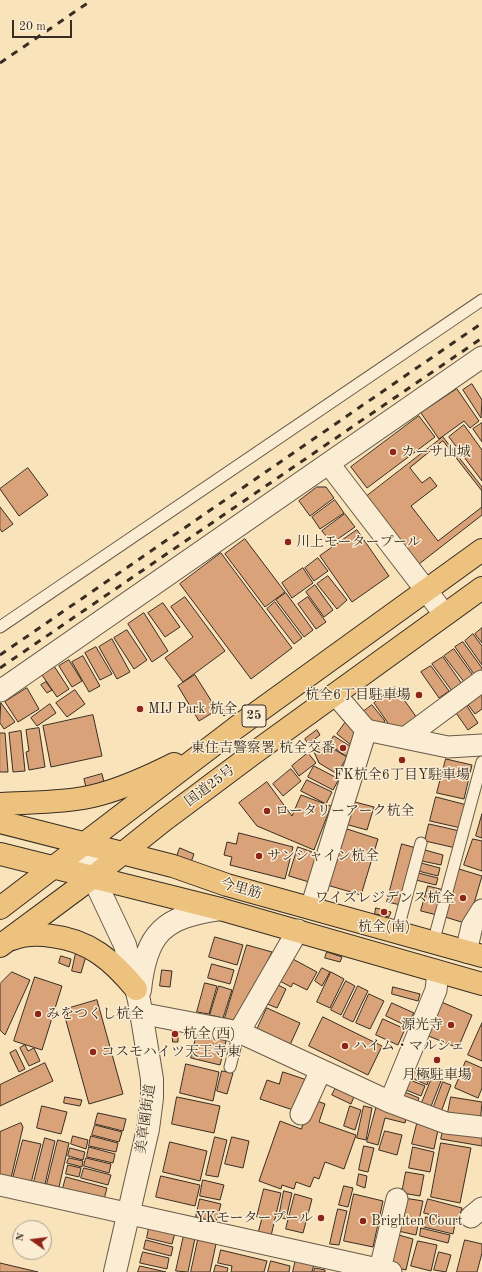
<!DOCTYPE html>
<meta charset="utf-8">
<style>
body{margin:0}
#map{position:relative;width:482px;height:1272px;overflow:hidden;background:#f8e3bb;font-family:"Old Standard TT",serif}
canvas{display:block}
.north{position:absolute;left:12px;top:1220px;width:40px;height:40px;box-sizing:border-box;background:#faedd3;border:1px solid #ada08c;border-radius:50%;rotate:284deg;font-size:11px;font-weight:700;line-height:16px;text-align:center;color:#392d22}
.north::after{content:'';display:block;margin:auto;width:14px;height:18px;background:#8f2418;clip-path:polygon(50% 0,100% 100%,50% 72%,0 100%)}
.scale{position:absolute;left:12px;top:20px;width:60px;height:18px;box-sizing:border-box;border:2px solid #392d22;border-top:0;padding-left:5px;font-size:12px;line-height:14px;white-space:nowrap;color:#392d22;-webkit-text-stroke:3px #faedd3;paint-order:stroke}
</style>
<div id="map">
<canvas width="482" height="1272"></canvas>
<div class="north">N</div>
<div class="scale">20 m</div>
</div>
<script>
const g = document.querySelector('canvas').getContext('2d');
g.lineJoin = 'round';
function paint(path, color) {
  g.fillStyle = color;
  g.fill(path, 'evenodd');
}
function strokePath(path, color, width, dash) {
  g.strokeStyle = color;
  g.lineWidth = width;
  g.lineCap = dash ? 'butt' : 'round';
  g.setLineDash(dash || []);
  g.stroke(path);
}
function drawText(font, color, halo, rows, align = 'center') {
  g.font = font + ' "Old Standard TT","Noto Serif JP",serif';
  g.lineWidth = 3;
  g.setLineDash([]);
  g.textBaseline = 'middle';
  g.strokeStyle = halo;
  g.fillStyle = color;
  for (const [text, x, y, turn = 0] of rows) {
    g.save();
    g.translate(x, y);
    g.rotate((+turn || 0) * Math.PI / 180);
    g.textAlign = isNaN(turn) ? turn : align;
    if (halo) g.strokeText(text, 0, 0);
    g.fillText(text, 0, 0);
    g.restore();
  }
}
const building = new Path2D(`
 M472,384L482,400L481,418L463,390Z
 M457,389L479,421L470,428L464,421L439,439L421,413Z
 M419,416L435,437L367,488L351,467Z
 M482,423V442L473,429Z
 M464,425L482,450V481L449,437Z
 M443,437L482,487V515L419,564L367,496Z
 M443,441L482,491V507L438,541L411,506L437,486L430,477L422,483L410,468Z
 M28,468L48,495L19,516L0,489Z
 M317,487H326L334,498L310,516L299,501Z
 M335,500L344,513L320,529L312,517Z
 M0,507L13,524L2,532L0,529Z
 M345,514L355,527L332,543L322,531Z
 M357,530L389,576L352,602L320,556Z
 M245,539L285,592L265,607L225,554Z
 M221,553L292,648L251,679L180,584Z
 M318,558L328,571L314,581L305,568Z
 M303,568L313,583L292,598L282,583Z
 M328,576L347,600L337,609L317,584Z
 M315,585L333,610L324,617L306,592Z
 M286,593L313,630L304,637L276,600Z
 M185,597L225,651L183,682L165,658L193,637L171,607Z
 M308,597L326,622L316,629L298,604Z
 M275,602L302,638L294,644L267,609Z
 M163,603L180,627L165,637L148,613Z
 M144,613L168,651L152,662L128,624Z
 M482,628V643L475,634Z
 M127,630L147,660L134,669L114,638Z
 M473,634L482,646V665L465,641Z
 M112,639L130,672L117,679L99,647Z
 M463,642L482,668V673L476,677L455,647Z
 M96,647L112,674L100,680L85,653Z
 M454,649L474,677L465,683L444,656Z
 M83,656L100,686L89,692L72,662Z
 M443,657L462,684L452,691L432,664Z
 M69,660L82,681L72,687L59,666Z
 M54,666L69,689L57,697L42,675Z
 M431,666L449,691L439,698L421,672Z
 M195,675L217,710L199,721L178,686Z
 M46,682L52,690L47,693L41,685Z
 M395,687L417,718L402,729L390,726L374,703Z
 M27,688L39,709L18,722L5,702Z
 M75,690L85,704L67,717L56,703Z
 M482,691V709L475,714L466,702Z
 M1,703L15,722L4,729L0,723Z
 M231,703L234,707L224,716L220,712Z
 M465,703L478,723L468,730L454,710Z
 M50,704L56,713L37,726L31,718Z
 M372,705L385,721L381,724L364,720L359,715Z
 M93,715L102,756L51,767L43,726Z
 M348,719L362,730L351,745L337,734Z
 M39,728L45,767L29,770L26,752L29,751L26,730Z
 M317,730L320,735L308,744L305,739Z
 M21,731L25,771L13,772L9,733Z
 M0,733H5L8,772H0Z
 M334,736L353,748L347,757L329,744Z
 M320,741L347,757L337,774L319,763L314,752Z
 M308,753L316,763L299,776L292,766Z
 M446,759L472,765L464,799L437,793Z
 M314,766L339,779L333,790L308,777Z
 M291,769L301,781L283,796L273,784Z
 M102,774L104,782L86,787L84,779Z
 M307,780L332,792L326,804L301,791Z
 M267,782L292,816L301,795L331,806L314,850L257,826L239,803Z
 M436,797L467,805L461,828L430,821Z
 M351,801L374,807L367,830L345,824Z
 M482,814V838L476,836Z
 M429,824L460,831L456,848L425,841Z
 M344,828L378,839L361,895L327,885Z
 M239,833L293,847L285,879L230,865L232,857L224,855L227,842L236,844Z
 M473,839L482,841V871L464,865Z
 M402,844L416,848L401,905L387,902Z
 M298,847L318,854L309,882L289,876Z
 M180,848L194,854L191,862L177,856Z
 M425,850L443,855L441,865L422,861Z
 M421,863L440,868L438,876L418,871Z
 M459,869L482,876L468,924L445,917Z
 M418,873L438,878L436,885L416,880Z
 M428,886L444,890L437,915L421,911Z
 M376,908L391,912L389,917L375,914Z
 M215,937L243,945L237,965L209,957Z
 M247,945L272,952L238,1022L225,1018Z
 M327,952L342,957L340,962L325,958Z
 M76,953L86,956L81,973L72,971Z
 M61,956L71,959L69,967L59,963Z
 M291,958L317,972L307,990L293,983L291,987L278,980Z
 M212,964L234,970L230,984L208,978Z
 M322,968L330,972L322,986L315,981Z
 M162,970L172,971L170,987L160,986Z
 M12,972L30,980L5,1035L0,1030V984Z
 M331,972L344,979L330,1008L317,1002Z
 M35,977L62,986L42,1050L14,1041Z
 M346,981L355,986L341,1015L331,1010Z
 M205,983L217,986L209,1014L197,1012Z
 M274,983L286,989L277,1008L265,1003Z
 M219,986L232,990L223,1018L210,1015Z
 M358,986L368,991L353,1022L343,1017Z
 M393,987L420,994L418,1001L392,994Z
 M369,994L384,1001L370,1029L356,1023Z
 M97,1000L123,1094L89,1104L63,1010Z
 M439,1001L472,1015L458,1048L426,1035Z
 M392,1003L414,1013L407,1026L386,1016Z
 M267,1008L300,1023L289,1047L256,1032Z
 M323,1017L382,1046L368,1075L309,1046Z
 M383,1019L405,1029L398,1045L376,1035Z
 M482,1023V1061L468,1055Z
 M172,1027H178V1042H173Z
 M198,1030L227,1037L220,1065L191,1058Z
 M25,1045L28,1051L34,1048L40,1061L29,1066L20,1048Z
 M16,1050L25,1069L19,1072L10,1053Z
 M466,1061L482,1068V1088L478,1098L455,1088Z
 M45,1063L53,1081L0,1106V1085Z
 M186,1064L219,1072L213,1101L180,1093Z
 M409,1067L430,1076L427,1085L405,1075Z
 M222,1071L233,1073L227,1094L217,1091Z
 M283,1072L307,1080L296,1111L260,1099L267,1080L279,1084Z
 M405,1078L425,1086L421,1096L401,1088Z
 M432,1078L441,1081L430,1109L421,1105Z
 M443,1082L451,1085L441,1112L433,1109Z
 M337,1086L355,1094L351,1104L332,1095Z
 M400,1090L419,1098L416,1106L397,1099Z
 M65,1097L82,1100L80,1106L64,1103Z
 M177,1097L220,1106L214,1133L172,1124Z
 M451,1097L482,1102L480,1124L447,1118Z
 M312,1099L325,1104L319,1122L356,1135L344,1169L325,1162L319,1179L314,1177L310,1187L296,1182L294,1189L282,1185L281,1189L259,1181L280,1121L301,1129Z
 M377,1105L407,1113L405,1123L385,1118L378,1145L367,1142Z
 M42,1106L67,1112L61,1134L37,1128Z
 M350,1106L361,1110L355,1130L344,1126Z
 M364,1106L372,1108L366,1140L357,1138Z
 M98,1113L126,1119L123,1131L95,1124Z
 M418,1120L439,1125L434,1149L412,1144Z
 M21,1123L23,1127L11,1178L0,1175V1132Z
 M95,1125L122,1132L119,1142L92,1135Z
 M444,1127L482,1134V1146L441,1139Z
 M385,1131L402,1135L397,1155L379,1150Z
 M73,1136L88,1140L86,1149L71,1144Z
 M91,1136L118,1143L116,1152L89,1146Z
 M215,1137L227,1140L218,1177L206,1175Z
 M232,1137L249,1141L243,1168L225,1164Z
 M45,1138L55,1141L45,1184L34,1182Z
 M23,1140L41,1144L31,1183L13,1178Z
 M58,1140L69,1143L59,1187L47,1184Z
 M170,1142L207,1151L200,1181L163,1172Z
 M441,1143L471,1148L460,1203L431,1197Z
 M364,1146L374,1148L368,1172L359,1170Z
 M89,1147L115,1154L113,1163L87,1157Z
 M413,1147L434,1152L430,1172L409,1168Z
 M70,1148L85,1152L83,1160L68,1156Z
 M69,1158L83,1161L82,1167L67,1163Z
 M86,1158L111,1164L109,1173L84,1166Z
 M68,1165L81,1168L79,1177L66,1174Z
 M84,1168L111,1175L108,1185L81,1178Z
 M406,1172L424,1175L420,1196L402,1193Z
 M359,1174L367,1176L365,1188L357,1185Z
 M161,1176L200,1185L195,1206L156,1197Z
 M66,1177L107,1188L103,1203L62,1192Z
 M203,1180L224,1185L220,1200L200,1196Z
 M344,1186L353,1188L348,1207L339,1205Z
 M264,1189L281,1193L271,1236L258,1233L262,1218L257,1217Z
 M284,1191L292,1193L286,1219L279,1217Z
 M295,1194L312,1199L303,1233L286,1229Z
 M354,1194L383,1201L373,1247L344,1241Z
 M404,1198L423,1201L416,1235L398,1231Z
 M200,1199L221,1204L216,1222L196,1217Z
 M428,1199L462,1208L458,1222L424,1213Z
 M338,1209L347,1211L339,1245L330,1244Z
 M426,1217L455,1224L453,1234L424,1227Z
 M149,1228L175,1233L172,1244L147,1238Z
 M421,1228L450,1235L448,1243L420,1236Z
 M395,1234L413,1239L406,1270L387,1265Z
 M184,1235L195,1238L188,1272L176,1271Z
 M146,1240L173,1247L171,1256L144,1249Z
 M198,1240L216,1244L210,1272H191Z
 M465,1240L482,1244V1253L477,1272H457Z
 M418,1241L437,1245L431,1271L411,1266Z
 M221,1250L267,1261L264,1272H231L232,1266L218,1263Z
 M143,1252L169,1258L167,1269L140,1263Z
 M439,1252L451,1255L446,1272L434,1270Z
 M296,1259L314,1264L312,1272H293Z
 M271,1261L290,1266L289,1272H268Z
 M0,1263L38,1272H0Z
 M216,1265L228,1268L227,1272H214Z
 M140,1266L166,1272H138Z
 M315,1268L325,1270V1272H314Z`);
paint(building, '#d9a278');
strokePath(building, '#392d22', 1);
const service = new Path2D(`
 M0,627L482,300
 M397,932L421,843
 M433,943L482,762
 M230,1067L239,1032`);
const minor = new Path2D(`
 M329,464L445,615
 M0,691L482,357
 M335,694L366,730L448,747L482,745
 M405,738L482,681
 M311,908L366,730
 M466,952L472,926L482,910
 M142,1016L150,1015L239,1032L390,1102L446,1123L482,1127
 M239,1032L298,930
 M390,1102L436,990L438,972
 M301,1114L321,1070
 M0,1185L391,1272
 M471,1217L482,1208
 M380,1269L397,1199`);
const tertiary = new Path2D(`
 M85,844L93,877L125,945L139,1000L152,1079V1098L148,1129L115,1272
 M140,990C146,932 164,917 220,909`);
const primary = new Path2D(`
 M0,822L173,866L227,885L482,956
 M0,854L220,909L482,984`);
const trunk = new Path2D(`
 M0,804C33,802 69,803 101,794C126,787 150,776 174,764
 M0,908L237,727L482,550
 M12,939C25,934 38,934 52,936C89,940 113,961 136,989
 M0,946L93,877L163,821L254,753L482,588`);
strokePath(service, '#695a48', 13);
strokePath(minor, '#695a48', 23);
strokePath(tertiary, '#695a48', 24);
strokePath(primary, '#392d22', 24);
strokePath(trunk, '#392d22', 24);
strokePath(service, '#faedd3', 11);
strokePath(minor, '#faedd3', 21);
strokePath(tertiary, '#faedd3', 22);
strokePath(primary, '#ecc27e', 22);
strokePath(trunk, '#ecc27e', 22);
strokePath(new Path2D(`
 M0,63L92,0
 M0,655L482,323
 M0,668L482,338`), '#392d22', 3, [7, 7]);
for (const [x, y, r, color] of [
 [393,452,4,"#8f2418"],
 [288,542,4,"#8f2418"],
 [419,695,4,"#8f2418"],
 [140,709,4,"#8f2418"],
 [343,748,4,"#8f2418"],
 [402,760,4,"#8f2418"],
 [267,811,4,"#8f2418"],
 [259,856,4,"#8f2418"],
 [463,898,4,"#8f2418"],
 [384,912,4,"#8f2418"],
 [38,1014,4,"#8f2418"],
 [451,1025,4,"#8f2418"],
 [175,1034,4,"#8f2418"],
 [345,1046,4,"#8f2418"],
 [93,1052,4,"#8f2418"],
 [437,1060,4,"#8f2418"],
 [321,1218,4,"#8f2418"],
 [363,1221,4,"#8f2418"]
]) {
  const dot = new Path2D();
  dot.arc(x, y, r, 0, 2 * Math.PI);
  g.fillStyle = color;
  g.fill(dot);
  strokePath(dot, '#faedd3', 1.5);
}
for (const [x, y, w] of [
 [254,716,24]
]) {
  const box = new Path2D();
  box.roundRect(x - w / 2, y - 11, w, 22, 3);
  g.fillStyle = '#faedd3';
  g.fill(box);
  strokePath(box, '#392d22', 1);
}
drawText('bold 13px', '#392d22', null, [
 ["25",254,716]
]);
drawText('14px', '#392d22', '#faedd3', [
 ["カーサ山城",401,452],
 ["川上モータープール",296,542],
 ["杭全6丁目駐車場",411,695,"right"],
 ["MIJ Park 杭全",148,709],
 ["東住吉警察署 杭全交番",335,748,"right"],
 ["FK杭全6丁目Y駐車場",402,775,"center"],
 ["ロータリーアーク杭全",275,811],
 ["サンシャイン杭全",267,856],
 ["ワイズレジデンス杭全",455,898,"right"],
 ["杭全(南)",384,927,"center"],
 ["みをつくし杭全",46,1014],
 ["源光寺",443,1025,"right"],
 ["杭全(西)",183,1034],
 ["ハイム・マルシェ",353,1046],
 ["コスモハイツ天王寺東",101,1052],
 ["月極駐車場",437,1075,"center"],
 ["YKモータープール",313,1218,"right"],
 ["Brighten Court",371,1221]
], 'left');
drawText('14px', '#392d22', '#faedd3', [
 ["国道25号",210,786,-37],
 ["今里筋",241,889,16],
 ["美章園街道",146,1119,-82]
]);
</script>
